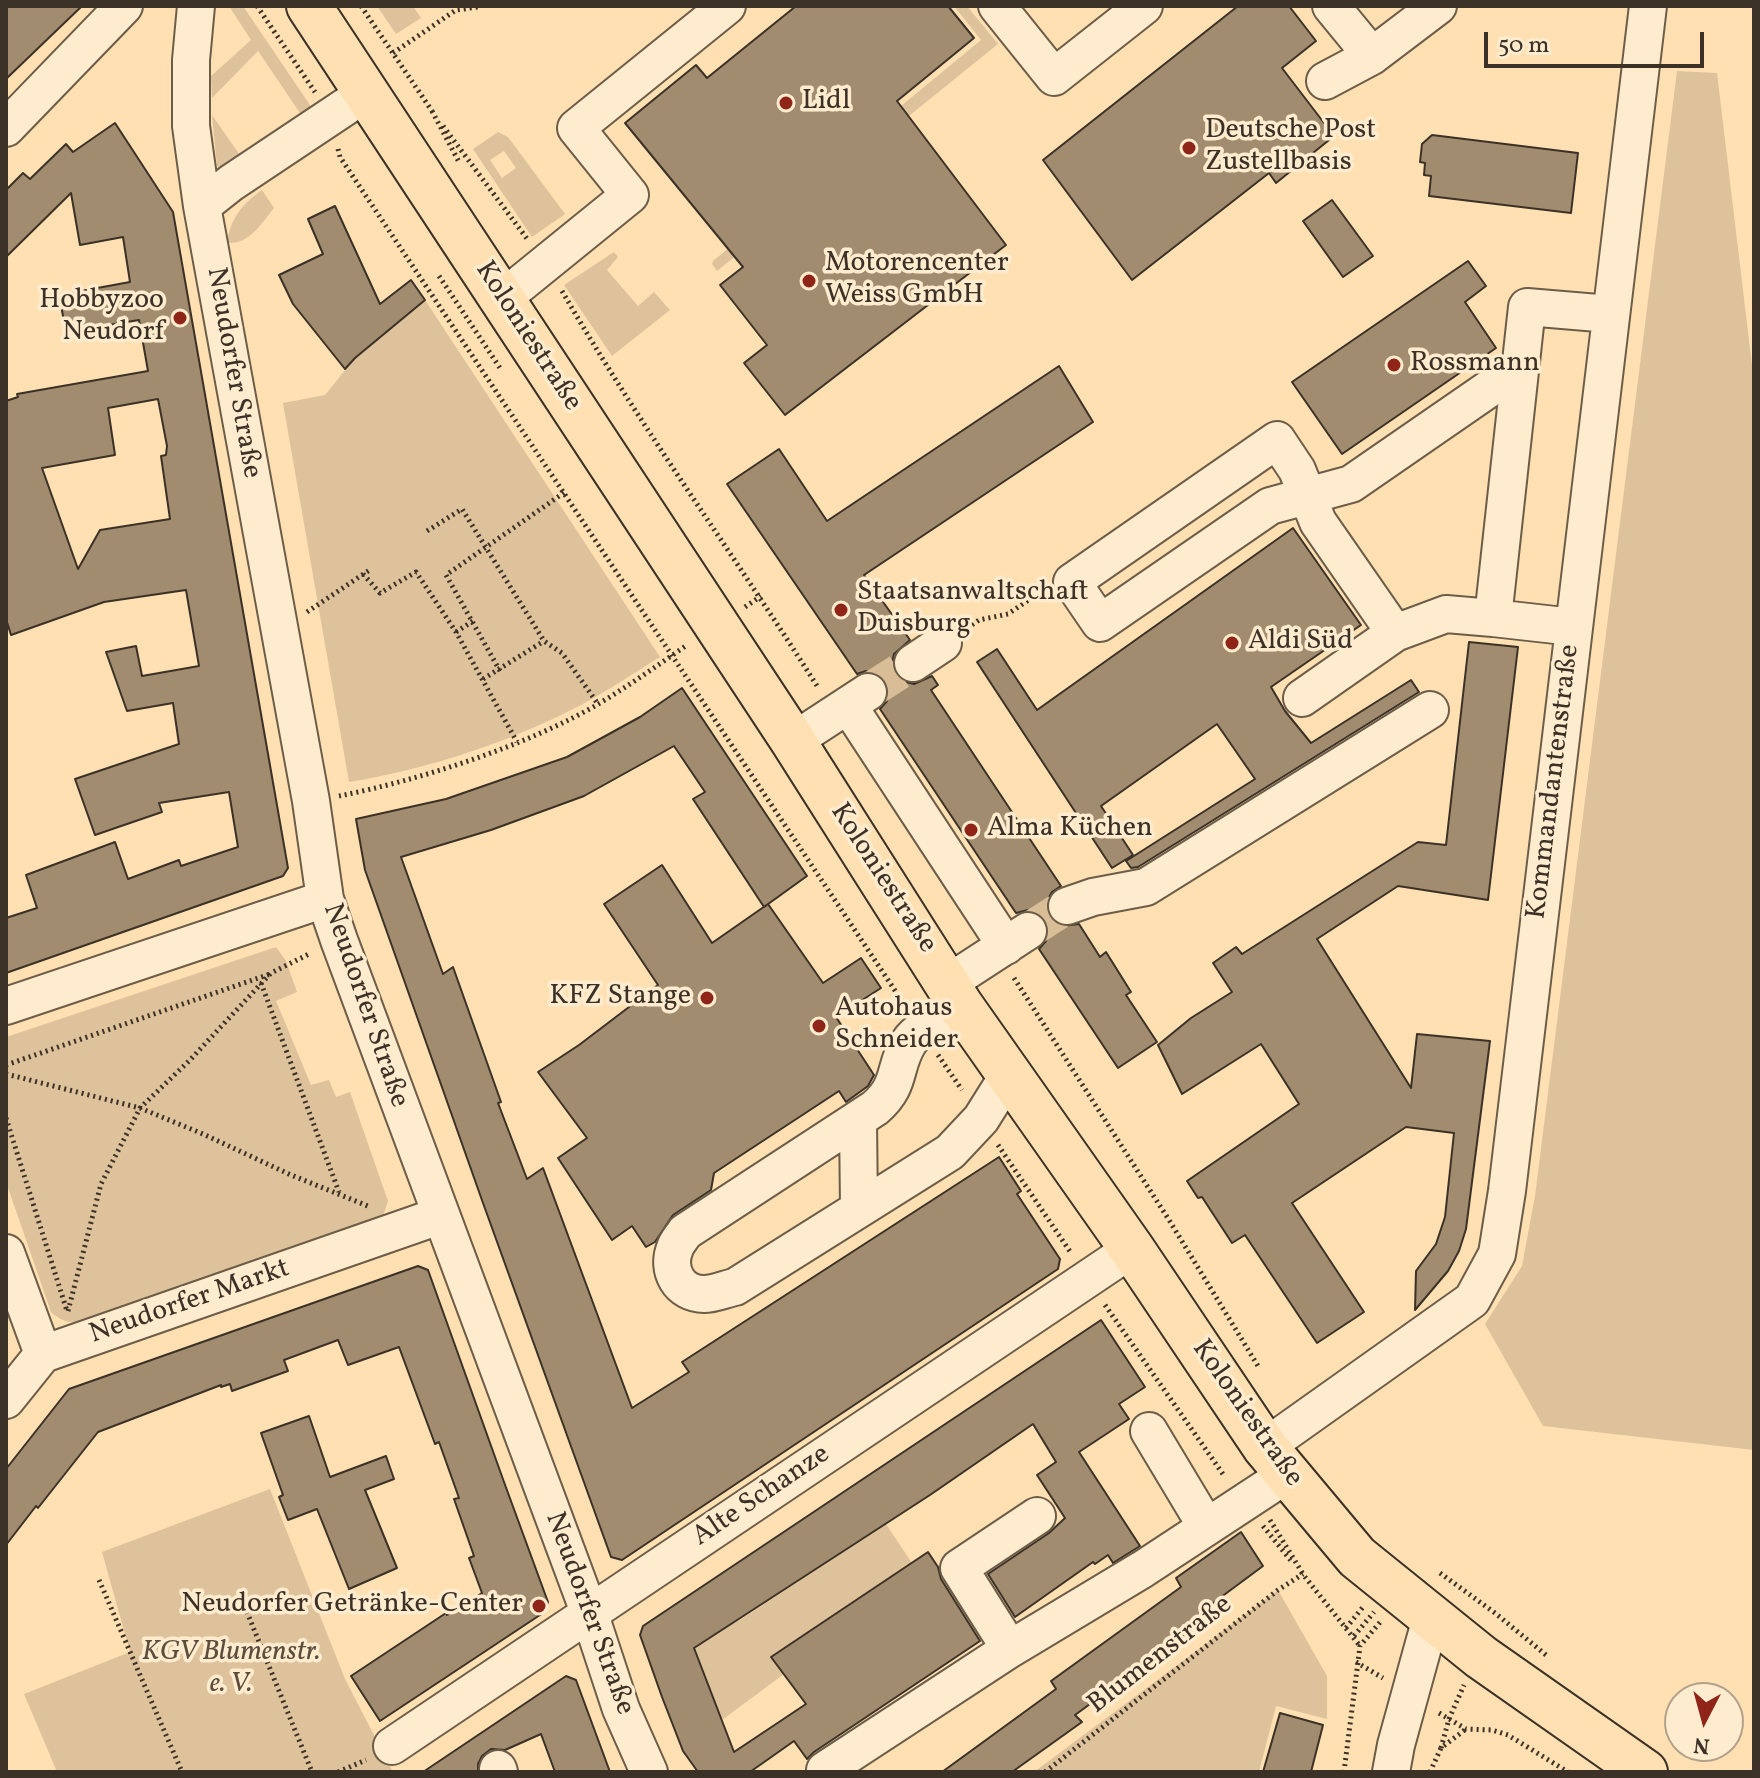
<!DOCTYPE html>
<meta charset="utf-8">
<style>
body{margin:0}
#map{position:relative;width:1760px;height:1778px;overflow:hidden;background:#ffe0b3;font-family:Vollkorn,serif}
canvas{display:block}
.frame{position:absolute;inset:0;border:8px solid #3b3126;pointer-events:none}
.north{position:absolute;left:1664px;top:1682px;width:80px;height:80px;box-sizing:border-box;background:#ffebce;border:2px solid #b1a18b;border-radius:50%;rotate:186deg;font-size:22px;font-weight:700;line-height:32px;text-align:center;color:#3b3126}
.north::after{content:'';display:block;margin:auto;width:28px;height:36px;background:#8f2418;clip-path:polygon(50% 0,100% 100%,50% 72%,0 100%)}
.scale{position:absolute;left:1484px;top:32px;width:220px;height:36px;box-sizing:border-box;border:4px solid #3b3126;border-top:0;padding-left:10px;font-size:24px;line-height:28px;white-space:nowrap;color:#3b3126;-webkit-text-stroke:6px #ffebce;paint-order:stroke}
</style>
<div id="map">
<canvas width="1760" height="1778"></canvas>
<div class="frame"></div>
<div class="north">N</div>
<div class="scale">50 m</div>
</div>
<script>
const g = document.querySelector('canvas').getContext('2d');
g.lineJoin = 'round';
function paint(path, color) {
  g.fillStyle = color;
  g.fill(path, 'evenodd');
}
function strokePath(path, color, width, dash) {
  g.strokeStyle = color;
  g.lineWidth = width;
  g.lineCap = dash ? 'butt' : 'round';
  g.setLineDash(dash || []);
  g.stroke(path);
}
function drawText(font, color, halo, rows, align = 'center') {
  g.font = font + ' Vollkorn,serif';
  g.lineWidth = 7;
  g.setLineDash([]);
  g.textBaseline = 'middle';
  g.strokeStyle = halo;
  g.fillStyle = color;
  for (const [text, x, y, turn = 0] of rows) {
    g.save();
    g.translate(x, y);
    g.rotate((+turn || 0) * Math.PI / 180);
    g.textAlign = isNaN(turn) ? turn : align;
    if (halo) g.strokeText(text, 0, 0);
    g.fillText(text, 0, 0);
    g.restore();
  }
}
paint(new Path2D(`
 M229,6H243L312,108L304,119L258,51L212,98L211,76L251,40Z
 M377,6H413L421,18L396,34Z
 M954,6H967L998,44L717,271L712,264L713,261L981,40Z
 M1677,71L1717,73L1754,382V1450L1543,1426L1485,1324L1522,1266L1535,1196Z
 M212,115L244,161L221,168L217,166Z
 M498,132L508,137L565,214L532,237L473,149ZM504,151L516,168L502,178L490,160Z
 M262,190L274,208C260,225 250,244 227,243C230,219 242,204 262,190Z
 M614,252L618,257L607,270L638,306L654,292L670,310L612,356L564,285Z
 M425,300L660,657C634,673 609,690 581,705C510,742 429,769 349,782L283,403L325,395L355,358Z
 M276,947L286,961L297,992L276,1001L311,1085L329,1080L336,1097L350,1092L388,1201L383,1216L88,1321C72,1324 64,1323 51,1312L6,1182V1037Z
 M270,1489L345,1679L393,1772H57L24,1694L130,1652L102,1552Z
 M886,1524L912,1563L772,1656L784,1674L722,1720L693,1645L740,1620Z
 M1278,1590L1327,1676V1719L1276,1706L1259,1772H1034Z`), '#dec29b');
const building = new Path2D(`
 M6,6H82L6,79Z
 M796,6H948L974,38L897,101L1006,245L785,415L744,363L767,345L720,285L743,267L625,123L696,65L707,78Z
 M1238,6H1289L1316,41L1282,68L1334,136L1276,183L1269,173L1132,280L1043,160Z
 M115,123L173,212L288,868L283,876L6,973V918L37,908L26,875L115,842L128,879L179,860L181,866L238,847L229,792L159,803L162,812L95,835L75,779L179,744L173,703L127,711L106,652L136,646L142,676L199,666L186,590L104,602L11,635L6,619V401L18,397L17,394L148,371L139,320L66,332L59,295L130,282L123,237L80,245L71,193L6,257V190L23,173L30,179L66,144L73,152ZM158,399L167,446L166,455L161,456L170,519L100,530L78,569L42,468L115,455L108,408Z
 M1432,135L1578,153L1571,213L1429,196L1431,176L1424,175L1425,163L1420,162L1422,144Z
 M1332,200L1373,256L1343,277L1303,221Z
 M335,206L380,304L411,280L425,300L355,358L345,369L293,304L279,275L323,254L308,219Z
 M1468,261L1486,286L1465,302L1496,348L1342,454L1292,382Z
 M1059,366L1093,422L864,575L910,640L894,654L892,664L895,674L903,681L914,684L932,676L938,685L931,690L1061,886L1052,892L1047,901L1048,914L1053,921L1062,926L1079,924L1100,957L1106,952L1131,992L1126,995L1157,1042L1118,1068L1039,949L1046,941L1049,931L1045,919L1038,913L1028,910L1016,913L880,709L887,701L889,692L885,680L877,673L866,671L857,674L727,484L779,449L827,521Z
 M1293,528L1361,625L1271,687L1285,711L1311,743L1411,680L1419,692L1138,867L1131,868L1126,861L1255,779L1217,724L1101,806L1133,855L1112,868L977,662L997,649L1037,710Z
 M1469,642L1518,647L1488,900L1398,886L1317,939L1411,1088L1417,1034L1490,1041L1466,1229L1459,1251L1448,1271L1415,1310L1416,1271L1436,1244L1445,1217L1454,1133L1406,1127L1292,1203L1364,1312L1317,1343L1245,1235L1232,1243L1202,1197L1198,1198L1187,1181L1299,1104L1261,1044L1182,1094L1158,1045L1191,1018L1232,992L1213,963L1236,947L1242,954L1418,842L1446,845Z
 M682,688L807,876L764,907L693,799L705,792L674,746L584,796L491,830L401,857L443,974L453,967L501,1102L498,1103L527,1179L543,1168L632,1408L689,1372L682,1362L999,1157L1021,1191L1017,1194L1060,1259L1058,1269L622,1560L611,1557L483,1203L365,870L356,819L446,799L567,757L640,717Z
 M662,865L712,943L768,904L823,983L861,958L881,988L836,1017L874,1075L868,1086L846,1102L839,1091L714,1173L711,1190L673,1215L655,1242L646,1247L632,1226L612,1240L558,1158L587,1138L538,1072L579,1045L658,985L604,904Z
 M418,1266L428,1270L504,1482L548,1602L543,1613L380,1721L351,1676L446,1613L447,1615L482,1593L469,1558L474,1556L454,1499L459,1498L439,1442L435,1444L399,1347L348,1365L338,1340L284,1360L288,1371L232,1391L230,1384L221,1387V1385L98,1432L38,1508L36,1506L6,1545V1469L69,1389Z
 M1101,1320L1145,1387L1119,1404L1129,1419L1079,1452L1140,1546L1113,1563L1108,1555L1095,1564L1093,1562L1015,1617L988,1574L1049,1533L1065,1518L1037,1475L1056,1462L1033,1424L930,1495L694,1648L734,1752L806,1704L771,1657L928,1552L938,1567L941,1579L980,1641L814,1752L807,1759L794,1741L750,1772H698L683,1751L662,1697L640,1635L643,1626Z
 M309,1416L330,1477L386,1456L394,1479L365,1490L397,1568L349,1589L317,1509L288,1520L279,1497L283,1495L261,1433Z
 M1241,1532L1263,1566L1201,1612L1206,1619L1075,1715L1082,1722L1012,1772H942L1056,1689L1051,1681L1181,1587L1176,1578Z
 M566,1676L576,1680L610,1772H555L541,1734L505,1750L491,1749L482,1756L478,1764V1772H423Z
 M1280,1713L1323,1725L1311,1772H1263Z`);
paint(building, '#a18c6f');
strokePath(building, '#3b3126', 2);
strokePath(new Path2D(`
 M869,691L913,663
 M1028,931L1067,906`), '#d8bd97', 36, [36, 18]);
const minor = new Path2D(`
 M196,6L191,60V126L202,206L311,801L325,899L339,940L589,1612L621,1709L649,1772
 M997,6L1054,77L1144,6
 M1331,6L1372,56
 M1325,81L1372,56L1438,6
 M6,128L124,6
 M202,206L231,183L366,93
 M503,298L630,195L576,128L727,6
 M1518,388L1493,386L1351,484L1270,506L1100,623L1072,582L1277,440L1297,470L1318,522L1395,633L1446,614L1493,618L1527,307L1610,314
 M1493,618L1573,627
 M913,663L943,643
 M1302,698L1395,633
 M848,705L1006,946
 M793,741L868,692
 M1067,906L1093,897L1146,887L1430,710
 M948,983L1028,931
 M6,1006L325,899
 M961,1006C945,1016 919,1027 909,1042C893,1067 902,1085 875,1108L685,1232C682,1237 677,1242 675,1248C666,1270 679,1294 704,1294C714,1294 725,1289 735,1287L950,1152L981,1119L1008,1076
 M858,1120L859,1209
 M6,1253L43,1354
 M43,1354L439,1216
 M6,1400L43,1354
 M1149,1431L1206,1526
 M1265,1447L1472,1300L1497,1254L1507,1191L1648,6
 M1010,1649L959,1568L1037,1516
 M392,1746L1132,1249
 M498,1769L499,1772
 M825,1770L1010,1649L1143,1569L1286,1475
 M1391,1772L1396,1745L1431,1618`);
const major = new Path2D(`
 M309,6L793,741L961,1006L1132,1249L1265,1447L1357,1557L1481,1657L1645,1772`);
strokePath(minor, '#6c5d49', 40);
strokePath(major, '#3b3126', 48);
strokePath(new Path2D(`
 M257,6L315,92
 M361,6L432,111
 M393,53L456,10L478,7
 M432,111L460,164
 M443,126L528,240
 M338,149L340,157L904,1004
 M439,276L502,371
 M562,291C641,428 735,556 819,689
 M427,531L462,509L544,641L562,653L598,704
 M363,574L380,593L416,572L456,632L517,742
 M745,607L761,596
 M307,612L371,569
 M967,628L979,620L1008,614L1043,590
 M456,632L473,621
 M500,671L446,575L565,492
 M483,679L544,641
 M339,796C420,780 529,745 600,703C630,685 658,665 687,645
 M1014,978L1169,1220L1258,1366
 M261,983L339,1192
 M938,1055L962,1090
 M6,1065L270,974
 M6,1074L140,1108L203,1134L291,1175L368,1206
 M6,1118L67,1311
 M998,1145L1071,1253
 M1105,1305L1225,1477
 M68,1311L101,1184L140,1108L190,1060L271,973L311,953
 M1270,1520L1303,1574
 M1263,1526L1292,1562
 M1301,1572L1360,1646
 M1440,1573L1495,1613L1546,1655
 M99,1580L182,1772
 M240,1595L312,1772
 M1346,1628L1363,1607
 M1354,1636L1374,1612
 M1356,1662L1383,1678
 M1439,1713L1466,1729L1492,1730L1508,1735L1568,1772
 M1441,1748L1449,1719L1464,1685
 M338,1772L366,1760
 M1045,1772L1278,1590L1303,1574
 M1344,1772L1360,1646L1381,1621
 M1430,1772L1441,1748L1466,1729`), '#3b3126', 5, [2, 4]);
strokePath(minor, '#ffebce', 36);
strokePath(major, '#ffe0b3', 44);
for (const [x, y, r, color] of [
 [786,103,8,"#8f2418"],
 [1189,148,8,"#8f2418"],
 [809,281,8,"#8f2418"],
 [180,318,8,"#8f2418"],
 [1394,365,8,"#8f2418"],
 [841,610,8,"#8f2418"],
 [1232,643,8,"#8f2418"],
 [971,830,8,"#8f2418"],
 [707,998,8,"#8f2418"],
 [819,1026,8,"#8f2418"],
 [539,1606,8,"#8f2418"]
]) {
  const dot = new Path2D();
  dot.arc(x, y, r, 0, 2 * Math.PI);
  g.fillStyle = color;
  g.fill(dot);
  strokePath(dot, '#ffebce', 3);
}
drawText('28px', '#3b3126', '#ffebce', [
 ["Lidl",802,103],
 ["Deutsche Post",1205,132],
 ["Zustellbasis",1205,164],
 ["Motorencenter",825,265],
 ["Weiss GmbH",825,297],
 ["Hobbyzoo",164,302,"right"],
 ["Neudorf",164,334,"right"],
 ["Rossmann",1410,365],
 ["Staatsanwaltschaft",857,594],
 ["Duisburg",857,626],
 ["Aldi Süd",1248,643],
 ["Alma Küchen",987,830],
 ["KFZ Stange",691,998,"right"],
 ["Autohaus",835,1010],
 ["Schneider",835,1042],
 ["Neudorfer Getränke-Center",523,1606,"right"]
], 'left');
drawText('28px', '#3b3126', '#ffebce', [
 ["Koloniestraße",527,337,57],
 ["Neudorfer Straße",232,373,80],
 ["Kommandantenstraße",1555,782,-83],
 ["Koloniestraße",882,879,57],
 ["Neudorfer Straße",364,1006,71],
 ["Neudorfer Markt",190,1303,-19],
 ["Koloniestraße",1246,1414,55],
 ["Alte Schanze",762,1497,-34],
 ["Neudorfer Straße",588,1614,70],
 ["Blumenstraße",1161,1656,-38]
]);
drawText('italic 28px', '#5c4e3d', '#ffebce', [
 ["KGV Blumenstr.",231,1654],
 ["e. V.",231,1686]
]);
</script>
